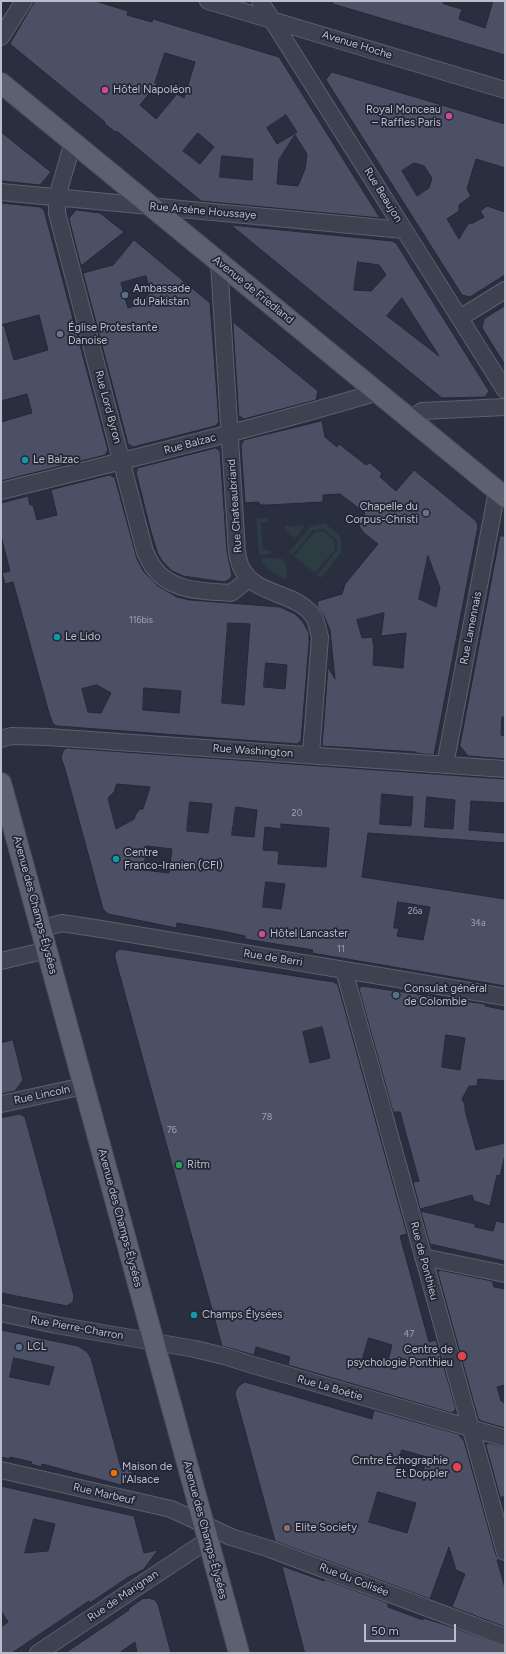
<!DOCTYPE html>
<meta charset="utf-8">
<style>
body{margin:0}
#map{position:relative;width:506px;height:1654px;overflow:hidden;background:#2a2f40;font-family:Figtree,sans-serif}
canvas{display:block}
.frame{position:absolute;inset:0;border:2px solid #bbbdca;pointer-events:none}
.scale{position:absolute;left:364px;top:1624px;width:92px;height:18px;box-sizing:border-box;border:2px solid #bbbdca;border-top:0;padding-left:5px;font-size:12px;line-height:14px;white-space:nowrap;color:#bbbdca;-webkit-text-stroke:3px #232636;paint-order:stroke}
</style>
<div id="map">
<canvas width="506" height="1654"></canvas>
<div class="frame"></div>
<div class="scale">50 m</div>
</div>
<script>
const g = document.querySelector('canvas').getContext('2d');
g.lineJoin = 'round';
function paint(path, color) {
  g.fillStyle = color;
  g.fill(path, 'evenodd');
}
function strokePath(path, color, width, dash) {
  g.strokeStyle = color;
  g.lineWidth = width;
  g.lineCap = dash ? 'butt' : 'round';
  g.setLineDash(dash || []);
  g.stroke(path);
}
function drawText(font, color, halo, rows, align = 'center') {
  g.font = font + ' Figtree,sans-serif';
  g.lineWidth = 3.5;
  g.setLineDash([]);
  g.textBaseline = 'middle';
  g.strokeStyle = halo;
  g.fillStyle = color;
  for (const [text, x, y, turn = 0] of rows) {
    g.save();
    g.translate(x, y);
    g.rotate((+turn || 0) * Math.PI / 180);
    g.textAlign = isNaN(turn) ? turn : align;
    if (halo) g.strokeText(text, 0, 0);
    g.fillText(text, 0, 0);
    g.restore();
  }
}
paint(new Path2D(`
 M268,518V522L261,523L263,550H270L271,554L259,555L256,519Z
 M325,523L341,537V553L321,578L317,575L337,550V540L324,529L313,530L292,555L289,552L311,526Z
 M302,524L304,527L295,538L284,528L287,525L290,527L299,526Z
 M323,531L334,540L335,549L315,573L294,556L315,532Z
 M263,558L283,559C286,564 288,574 286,579H284L269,570L261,561Z`), '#2d3c42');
const building = new Path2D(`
 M35,1H95L128,11L127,15L152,22L153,19L279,57L380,218L201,201L118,132L116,131L115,132L104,123L105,122L10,44ZM165,53L195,62L184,98L177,94L156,119L140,105L157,84L155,83ZM286,115L297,132L277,144L267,128ZM198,133L214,147L200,164L183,151ZM295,135L307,154L305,169L298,186L277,184L279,160ZM222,156L253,159L252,180L220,177Z
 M333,1H442L444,4L462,9L459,19L485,28L493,1H505V55L333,4Z
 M332,72L505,124V168L476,159L467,189L471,196L459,205V211L447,219L459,239L468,224L473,223L484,217L480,211L487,206L505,212V275L470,297L462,295L326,80ZM414,163L424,166L432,178L429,188L417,196L402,171Z
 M1,132L51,172L40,185L1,181Z
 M1,203L40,207L44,210L108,450L105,455L1,481V422L32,413L27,394L1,401V326L4,325L14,360L48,350L39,315L1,325Z
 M76,210L100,213L124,232L81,266L69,219Z
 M231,225L392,241L396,243L489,391L485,397L442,398ZM358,262L379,265L386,275L371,291L354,290ZM402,298L439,356L387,316Z
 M134,240L210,303L219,422L215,426L133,447L128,444L83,273L113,265ZM146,276L150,292L146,297L144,303L128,308L121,283Z
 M505,306V365L482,328L484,319Z
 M233,322L318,391L316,400L244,419L239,416Z
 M322,421L325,437L337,447L339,444L366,465L370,463L382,473L380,477L396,491L414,470L476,521L478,526L434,755L416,753V752L322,746L328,667L335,679L330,630L324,616L317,606L318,601L342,594L345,584L378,544L364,533L359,526L360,520L365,513L340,494L323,495V502L268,505H261L258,502L245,503L241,446L244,440ZM428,556L440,588L436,607L419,599ZM384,613L381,636L406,633L403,668L373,665L374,647L372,637L362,638L357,620Z
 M216,448L220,451L227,552L232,575L230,579L224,582L183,576L172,571L163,562L158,554L151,532L136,472L138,468Z
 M110,475L115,478L137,559L144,572L158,586L177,597L190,600L280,607L295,614L303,622L309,633V643L301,741L297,744L57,726L53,724L49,713L13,582L5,584L2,573L10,571L1,536V503L28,496L30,505H33L37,520L57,515L51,490ZM228,623L250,624L244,705L222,703ZM266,663L287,665L285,689L264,687ZM97,685L111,693L101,713L88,712L82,689ZM144,688L181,691L179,713L143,710Z
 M500,536H505V717H502L501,735L505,736V759L468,756L460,746Z
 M67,748L505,779V803L471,801L469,830L505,833V843L368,833L362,877L505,899V986L312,953L313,950L245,939V936L222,931L177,923L176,928L108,914L103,909L65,769L61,758L63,751ZM117,784L150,787L143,809H140L136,814L134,819L116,829L108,798L114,792ZM382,794L413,797L411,826L380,824ZM427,797L455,800L453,829L425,827ZM190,802L212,804L208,833L187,831ZM236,807L257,810L254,837L232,835ZM281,824L329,828L326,867L278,864L279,851L263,850L265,827L281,829ZM147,846L172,849L169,873L144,870ZM266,882L285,884L281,909L263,907ZM398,902L430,907L423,940L397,936L399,928H394Z
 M120,949L334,982L338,985L407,1234L400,1236L429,1342L436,1340L456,1409L452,1413L288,1365L290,1357L256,1347L254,1355L222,1346L115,958V953ZM322,1027L330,1058L310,1063L303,1032ZM369,1338L392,1345L386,1368L362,1361Z
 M362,986L485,1004V1006L505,1010V1081L478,1079L477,1086H469L462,1099L465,1105V1110L476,1150L505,1143V1154L500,1176L497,1175L490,1206L474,1201L472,1195L420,1209L413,1182L419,1181L400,1112H393L359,989ZM446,1035L465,1038L460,1070L442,1067Z
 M13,1040L23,1080L15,1091L1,1094V1043Z
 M20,1114L25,1117L74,1296L73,1302L67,1306L1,1293V1118Z
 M421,1211L475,1224V1227L493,1231L496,1221L505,1223V1261L430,1244Z
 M440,1270L492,1281L494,1287L505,1289V1385L497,1387L501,1401L505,1403V1428L481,1421L478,1418L438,1273Z
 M1,1330L78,1346L87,1352L91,1358L121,1468L130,1466L134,1479L121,1485L42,1464L41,1467L31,1464L32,1462L10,1457V1459L1,1457ZM14,1358L54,1367L49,1385L10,1377Z
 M245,1382L372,1419L374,1410L458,1434L464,1441L496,1555L500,1560H497L505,1588V1627L452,1607L465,1574L456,1570L449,1547L430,1599L275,1541L235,1394L236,1390L239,1386ZM402,1450L427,1457L421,1478L396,1471ZM378,1492L416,1503L407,1533L369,1522Z
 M488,1443L505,1447V1497H500L486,1446Z
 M1,1486L134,1516L144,1553L158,1550L144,1569L127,1578L90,1603L89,1601L12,1653H1V1627L8,1622L1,1611ZM34,1519L55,1524L48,1551L25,1553Z
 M282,1566L324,1581V1579L388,1603V1607L396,1610L423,1620V1618L446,1625L505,1646V1653H305Z
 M149,1598L155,1600L158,1604L171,1653H137L135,1642L119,1653H65L129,1610L128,1609L142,1599Z`);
paint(building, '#4c5064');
strokePath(building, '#252838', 1);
const minor = new Path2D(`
 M208,1L505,90
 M260,1L505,390
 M1,37L24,1
 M73,142L57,197V213L145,552C148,557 150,563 154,568C171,592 205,591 231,593L249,579
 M1,192L404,230
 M219,263L237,552C238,557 239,563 241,567C256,598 298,590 315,619C317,624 318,631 320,637L311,754
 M460,318L505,290
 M410,420L422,411L505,407
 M1,491C127,460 253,429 378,392
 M1,739L11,736L48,737L505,769
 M445,765L497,491
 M41,929L62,923L101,929L505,997
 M1,961L47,950
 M344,970L505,1552
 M1,1104L84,1086
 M423,1257L505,1274
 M1,1313L56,1325L195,1349L224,1356L253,1365L505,1438
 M1,1470L171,1509L231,1537L270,1549L505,1637
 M38,1653L208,1540`);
const major = new Path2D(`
 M1,83L505,497
 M1,783L239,1653`);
strokePath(minor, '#5c5f6e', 18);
strokePath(major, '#484a5a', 22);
strokePath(minor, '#3e4150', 16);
strokePath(major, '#5c6070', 20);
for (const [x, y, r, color] of [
 [105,90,4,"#d1479c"],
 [449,116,4,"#d1479c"],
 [125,295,4,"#5c6f8a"],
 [60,334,4,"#6b7280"],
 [25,460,4,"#0f9aa8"],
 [426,513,4,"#6b7280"],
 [57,637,4,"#0f9aa8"],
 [116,859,4,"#0f9aa8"],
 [262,934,4,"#d1479c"],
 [396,995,4,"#5c6f8a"],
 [179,1165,4,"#2e9e5b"],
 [194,1315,4,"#0f9aa8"],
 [19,1347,4,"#5c6f8a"],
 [462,1356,5,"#e0444e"],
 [457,1467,5,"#e0444e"],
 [114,1473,4,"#e8710a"],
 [287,1528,4,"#8d6e63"]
]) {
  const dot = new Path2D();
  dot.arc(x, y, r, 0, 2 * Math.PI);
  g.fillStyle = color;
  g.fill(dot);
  strokePath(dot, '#232636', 1.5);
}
drawText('9px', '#9fa2b0', null, [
 ["116bis",141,620],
 ["20",297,813],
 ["26a",415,911],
 ["34a",478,923],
 ["11",341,949],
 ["78",267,1117],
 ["76",172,1130],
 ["47",409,1334]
]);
drawText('11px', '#bbbdca', '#232636', [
 ["Avenue Hoche",357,45,17],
 ["Rue Beaujon",383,195,58],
 ["Rue Arsène Houssaye",203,211,5],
 ["Avenue de Friedland",253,290,39],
 ["Rue Lord Byron",108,407,75],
 ["Rue Balzac",190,444,-15],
 ["Rue Chateaubriand",235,506,-94],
 ["Rue Lamennais",471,628,-79],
 ["Rue Washington",253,751,4],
 ["Avenue des Champs-Élysées",35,905,75],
 ["Rue de Berri",273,958,9],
 ["Rue Lincoln",42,1095,-12],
 ["Avenue des Champs-Élysées",120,1218,75],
 ["Rue de Ponthieu",424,1261,75],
 ["Rue Pierre-Charron",77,1328,10],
 ["Rue La Boétie",330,1388,16],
 ["Rue Marbeuf",104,1494,13],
 ["Avenue des Champs-Élysées",205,1530,75],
 ["Rue du Colisée",354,1580,21],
 ["Rue de Marignan",123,1596,-34]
]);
drawText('11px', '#bbbdca', '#232636', [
 ["Hôtel Napoléon",113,90],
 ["Royal Monceau",441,110,"right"],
 ["– Raffles Paris",441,123,"right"],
 ["Ambassade",133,289],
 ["du Pakistan",133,302],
 ["Église Protestante",68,328],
 ["Danoise",68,341],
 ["Le Balzac",33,460],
 ["Chapelle du",418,507,"right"],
 ["Corpus-Christi",418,520,"right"],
 ["Le Lido",65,637],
 ["Centre",124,853],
 ["Franco-Iranien (CFI)",124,866],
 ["Hôtel Lancaster",270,934],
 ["Consulat général",404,989],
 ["de Colombie",404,1002],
 ["Ritm",187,1165],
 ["Champs Élysées",202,1315],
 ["LCL",27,1347],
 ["Centre de",453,1350,"right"],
 ["psychologie Ponthieu",453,1363,"right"],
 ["Crntre Échographie",448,1461,"right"],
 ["Et Doppler",448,1474,"right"],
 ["Maison de",122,1467],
 ["l'Alsace",122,1480],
 ["Elite Society",295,1528]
], 'left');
</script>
